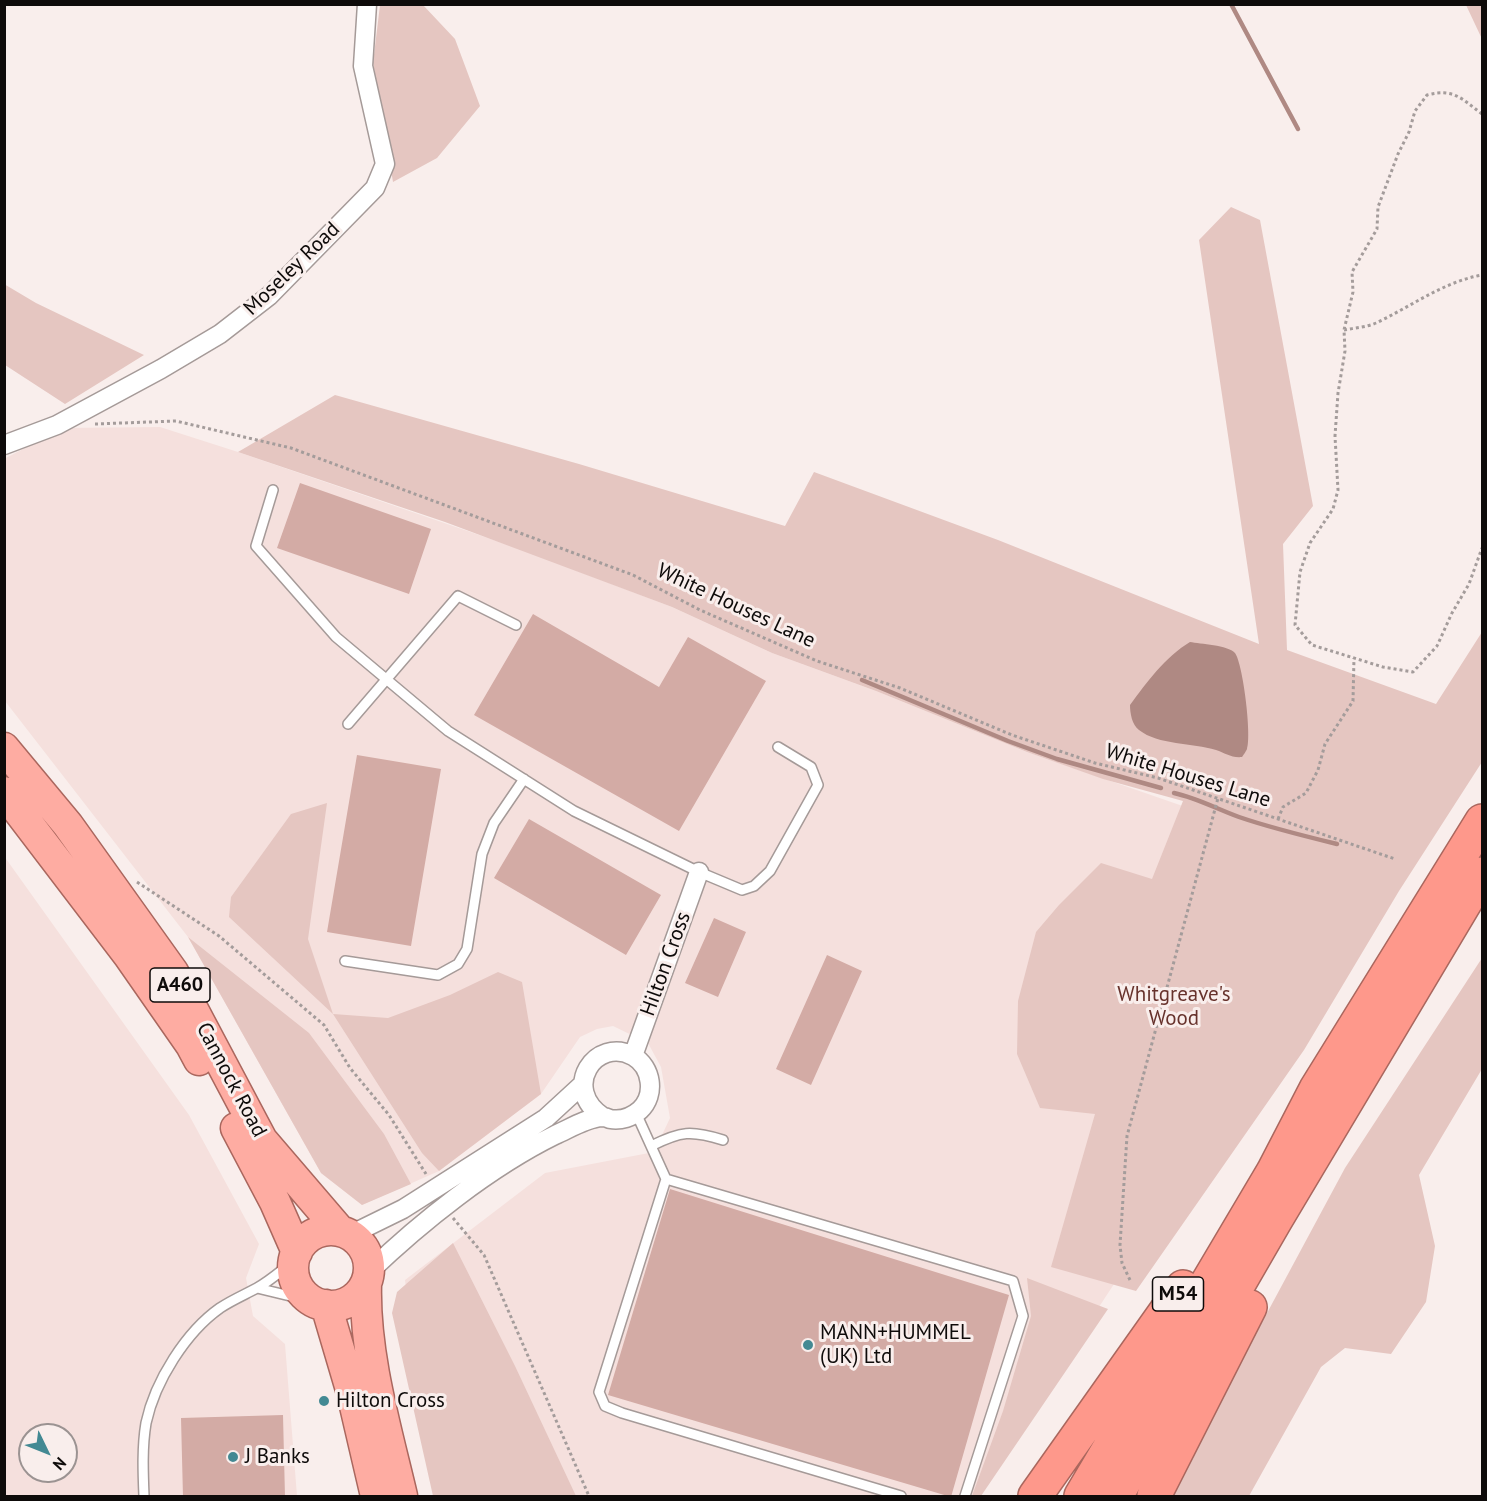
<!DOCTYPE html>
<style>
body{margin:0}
#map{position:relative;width:1487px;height:1501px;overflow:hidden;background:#f9eeec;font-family:"PT Sans",sans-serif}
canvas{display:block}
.frame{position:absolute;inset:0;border:6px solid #0e0b0a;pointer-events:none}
.north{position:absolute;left:18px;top:1423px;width:60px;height:60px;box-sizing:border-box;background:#f9eeec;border:2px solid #9b9392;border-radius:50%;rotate:133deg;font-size:16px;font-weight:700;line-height:24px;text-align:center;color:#0e0b0a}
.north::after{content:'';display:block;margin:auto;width:21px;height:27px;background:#438993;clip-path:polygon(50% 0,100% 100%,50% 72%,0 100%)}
</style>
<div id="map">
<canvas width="1487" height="1501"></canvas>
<div class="frame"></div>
<div class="north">N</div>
</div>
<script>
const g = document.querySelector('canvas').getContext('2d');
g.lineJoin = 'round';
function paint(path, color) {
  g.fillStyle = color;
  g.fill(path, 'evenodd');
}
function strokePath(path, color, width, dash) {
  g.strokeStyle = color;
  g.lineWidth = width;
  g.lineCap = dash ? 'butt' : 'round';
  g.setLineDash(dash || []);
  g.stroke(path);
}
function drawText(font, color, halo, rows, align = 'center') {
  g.font = font + ' "PT Sans",sans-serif';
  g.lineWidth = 6;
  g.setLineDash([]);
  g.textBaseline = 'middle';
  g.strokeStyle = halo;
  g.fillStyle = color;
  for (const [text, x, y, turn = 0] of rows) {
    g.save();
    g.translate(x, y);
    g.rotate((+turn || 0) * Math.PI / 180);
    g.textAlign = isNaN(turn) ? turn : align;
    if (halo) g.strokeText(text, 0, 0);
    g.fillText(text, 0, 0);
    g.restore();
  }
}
paint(new Path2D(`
 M160,427L238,452L517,548L672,607L772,653L876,691L1027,752L1272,837L1114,1284L991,1472L973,1496H444L419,1392L405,1280L545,1173L654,1152L670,1118L661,1067L648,1043L613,1026L597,1029L580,1037L541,1094L439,1171L362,1205L321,1173L188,937L5,701L4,459L63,428Z
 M4,856L189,1115L259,1244L246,1278L253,1316L285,1344L297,1496H5ZM30,1435H66V1471H30Z`), '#f5e0dd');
paint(new Path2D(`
 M380,5H423L455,39L480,106L437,158L393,182L373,63Z
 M1466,5H1482V39Z
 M1231,207L1260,220L1313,506L1283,544L1287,650L1436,704L1482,632V762L1399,891L1304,1050L1136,1291L1051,1267L1095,1114L1040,1108L1017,1054L1018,1001L1036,932L1059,905L1101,863L1152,879L1183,801L1103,779L1027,752L876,691L772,653L672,607L445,522L238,452L335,395L579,464L785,526L814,472L998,540L1259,644L1199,240Z
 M4,284L36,303L144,355L65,404L5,365Z
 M327,803L308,939L333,1014L388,1018L450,995L498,972L522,982L541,1094L439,1171L422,1153L333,1014L229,917L231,897L291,814Z
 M188,937L309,1033L384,1134L411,1184L362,1205L321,1173Z
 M1482,958V1069L1419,1175L1435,1246L1426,1302L1391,1354L1345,1348L1321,1367L1249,1496H1173L1245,1354L1345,1168Z
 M453,1243L515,1366L576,1496H433L392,1313L397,1292Z
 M1027,1278L1108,1309L981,1496H972L1003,1411L1031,1316Z`), '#e5c6c1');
paint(new Path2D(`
 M1190,642C1200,644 1228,645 1235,653C1243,664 1252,736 1247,749C1246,751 1243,756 1242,757C1231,758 1225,753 1216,750C1193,743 1158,745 1139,730C1132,725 1130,713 1130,705C1147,682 1165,657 1190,642Z`), '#af8983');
strokePath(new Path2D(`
 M1231,4L1298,129
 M862,680L1008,741L1057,759L1161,788
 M1174,793C1197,798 1217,809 1239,817C1271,828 1304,836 1337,844`), '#af8983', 4.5);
paint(new Path2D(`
 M300,483L431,529L409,594L277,548Z
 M533,614L659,687L688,637L766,681L679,831L474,715Z
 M357,755L441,769L411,946L327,932Z
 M529,819L661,895L626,955L494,878Z
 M714,918L746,932L718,997L685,983Z
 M827,955L862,971L811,1085L776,1069Z
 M670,1189L1009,1295L951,1497L608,1395Z
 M283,1415L285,1497H183L181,1418Z`), '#d3aba5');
const service = new Path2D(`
 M273,490L256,546L336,637L448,731L574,811L699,872L742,890L754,886L770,871L818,785L811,767L778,747
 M348,724L458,596L516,625
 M345,961L438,975L458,964L467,949L482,854L494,823L524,779
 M636,1113L666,1179L599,1392L605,1406L622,1413L901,1496
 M651,1146C681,1131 691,1130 723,1140
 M666,1179L1013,1281L1023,1316L965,1496
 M257,1288L315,1302
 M144,1496C143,1472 142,1447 146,1423C155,1381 186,1332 220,1308C232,1300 244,1295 257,1288C270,1281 282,1270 294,1261`);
const minor = new Path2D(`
 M4,445L57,425L161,369L220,334L269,296L375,188L385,164L363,66L367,4
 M633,1056L699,872
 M350,1235L403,1209L546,1118L583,1084
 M369,1272C421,1222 490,1167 555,1135C569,1129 586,1118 602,1117C604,1117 608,1118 610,1119C621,1121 632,1117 640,1110C656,1095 652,1067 633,1056C596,1036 560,1088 603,1117`);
const trunk = new Path2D(`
 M4,748L68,825L173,972L262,1140L340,1231
 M4,792L129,956L191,1045L199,1060
 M236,1128L275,1202L297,1252
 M293 1268a38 38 0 1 1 76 0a38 38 0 1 1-76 0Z
 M366,1284C364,1354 386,1428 402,1496
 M326,1305L352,1393L376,1496`);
const motorway = new Path2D(`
 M1035,1496L1183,1287
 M1081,1496L1273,1172L1316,1089L1482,821
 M1116,1496L1275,1221L1482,874
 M1154,1496L1250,1307`);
strokePath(service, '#a59a98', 12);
strokePath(minor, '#a59a98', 21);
strokePath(trunk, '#aa675e', 33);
strokePath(motorway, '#aa675e', 36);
strokePath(new Path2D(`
 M1482,114C1462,99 1454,88 1427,95L1415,111L1409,132L1398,154L1378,207L1377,229L1352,272L1353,292L1344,330L1345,351L1338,393L1335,436L1338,490L1333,509L1310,543L1300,572L1295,625L1312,645L1383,667L1413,672L1437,646L1452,613L1469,584L1482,548
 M1344,330C1355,328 1367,327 1376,323C1412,306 1443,282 1482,275
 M95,424L176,421L291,448L633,575L700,610L817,661L900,688L1012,735L1095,763L1158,778L1395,859
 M1278,819L1283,807L1306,793L1318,770L1325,744L1353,701L1354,658
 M137,882L219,936L324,1025L350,1068L389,1115L426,1174
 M453,1218L484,1255L589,1496
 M1130,1280L1122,1263L1120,1245L1127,1136L1218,798`), '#a49c9b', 3, [3, 3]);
strokePath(service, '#fff', 9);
strokePath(minor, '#fff', 18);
strokePath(trunk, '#feaca2', 30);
strokePath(motorway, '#fe988b', 33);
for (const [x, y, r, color] of [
 [808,1345,6,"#438993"],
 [324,1401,6,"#438993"],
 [233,1457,6,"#438993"]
]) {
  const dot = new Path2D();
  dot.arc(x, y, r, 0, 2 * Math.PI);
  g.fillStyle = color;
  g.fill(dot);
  strokePath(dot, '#f9eeec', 2);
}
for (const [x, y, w] of [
 [180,985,60],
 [1178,1294,51]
]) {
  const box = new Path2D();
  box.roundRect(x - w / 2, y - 17, w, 34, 4.5);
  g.fillStyle = '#f9eeec';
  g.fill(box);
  strokePath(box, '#0e0b0a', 1.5);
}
drawText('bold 20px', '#0e0b0a', null, [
 ["A460",180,985],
 ["M54",1178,1294]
]);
drawText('21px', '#0e0b0a', '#f9eeec', [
 ["Moseley Road",292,269,-44],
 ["White Houses Lane",736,606,25],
 ["White Houses Lane",1188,776,17],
 ["Hilton Cross",666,964,-70],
 ["Cannock Road",231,1080,62]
]);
drawText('21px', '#67322c', '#f9eeec', [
 ["Whitgreave's",1174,995],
 ["Wood",1174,1019]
]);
drawText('21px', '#0e0b0a', '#f9eeec', [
 ["MANN+HUMMEL",820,1333],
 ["(UK) Ltd",820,1357],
 ["Hilton Cross",336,1401],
 ["J Banks",245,1457]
], 'left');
</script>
